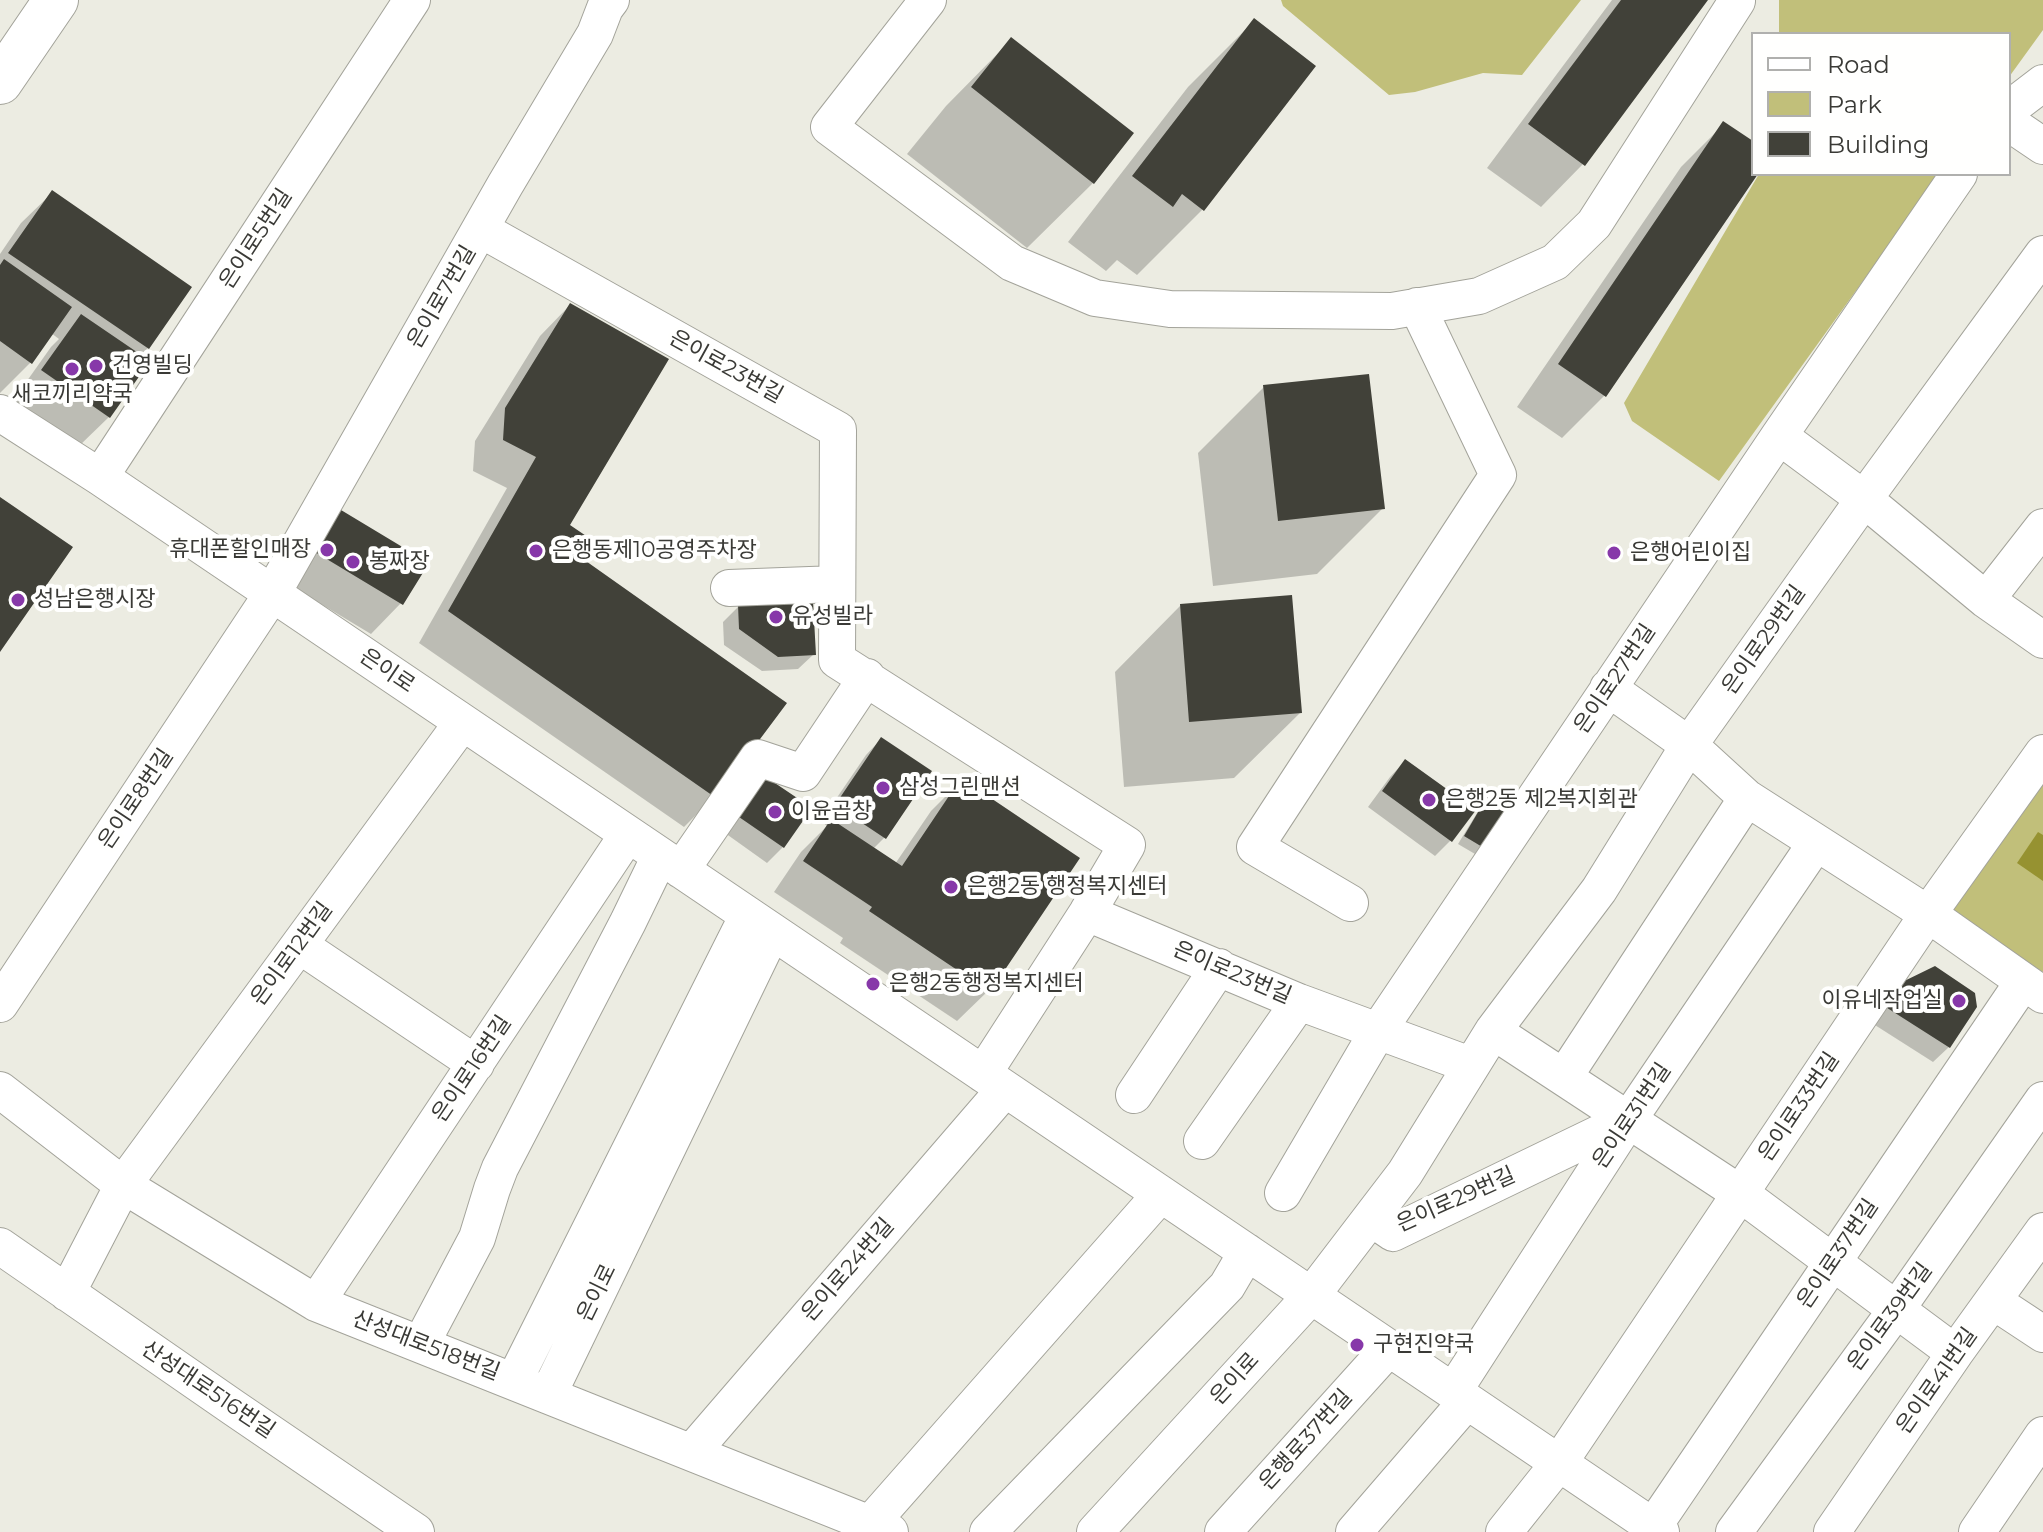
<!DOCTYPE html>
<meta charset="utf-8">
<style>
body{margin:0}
#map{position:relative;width:2043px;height:1532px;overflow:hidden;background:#ecece2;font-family:Montserrat,sans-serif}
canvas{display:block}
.legend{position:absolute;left:1751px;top:32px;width:260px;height:144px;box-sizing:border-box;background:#fffffe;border:2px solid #b0b0ae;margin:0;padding:10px 14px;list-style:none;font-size:24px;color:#3a3a36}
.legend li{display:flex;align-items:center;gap:16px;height:40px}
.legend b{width:40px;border:2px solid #b0b0ae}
</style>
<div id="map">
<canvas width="2043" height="1532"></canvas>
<ul class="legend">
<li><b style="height:10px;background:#fff"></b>Road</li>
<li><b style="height:22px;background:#c1bf7a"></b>Park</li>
<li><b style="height:22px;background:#414139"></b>Building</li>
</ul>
</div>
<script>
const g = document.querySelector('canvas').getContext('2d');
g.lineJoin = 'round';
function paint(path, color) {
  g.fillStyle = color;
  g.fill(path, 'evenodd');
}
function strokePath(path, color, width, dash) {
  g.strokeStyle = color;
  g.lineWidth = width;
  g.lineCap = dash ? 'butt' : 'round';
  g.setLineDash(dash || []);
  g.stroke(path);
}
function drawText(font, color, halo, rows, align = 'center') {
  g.font = font + ' Montserrat,"Noto Sans KR",sans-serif';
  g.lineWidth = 8;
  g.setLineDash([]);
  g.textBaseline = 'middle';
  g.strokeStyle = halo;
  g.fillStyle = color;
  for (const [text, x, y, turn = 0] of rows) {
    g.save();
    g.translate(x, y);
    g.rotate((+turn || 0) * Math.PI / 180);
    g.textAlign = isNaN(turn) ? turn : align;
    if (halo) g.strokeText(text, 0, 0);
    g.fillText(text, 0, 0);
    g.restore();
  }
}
paint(new Path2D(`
 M1281,0H1581L1522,75L1483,73L1415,92L1389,95L1283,6Z
 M1779,0H2043V30L2009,77V34H1779Z
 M1759,174H1940L1719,481L1632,421L1624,403Z
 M2043,773V972L1941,908Z`), '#c1bf7a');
paint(new Path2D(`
 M2038,832L2043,835V881L2017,863Z`), '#969231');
paint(new Path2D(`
 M1612,0H1705L1583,164L1541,207L1487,168Z
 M1254,21L1202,210L1137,275L1117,260L1106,271L1068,242L1188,87Z
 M1011,40L1093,183L1027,248L907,154L946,106Z
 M1724,124L1753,144V174H1756L1605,395L1562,438L1517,407L1681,167Z
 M52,193L148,348L139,356L109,417L78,447L12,402L51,347L59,339L51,333L31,362L0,393V254L21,223Z
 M570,305L567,526L580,560L715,796L684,827L419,643L507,488L473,471L475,441L540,336Z
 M1264,387L1383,508L1317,574L1213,586L1198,453Z
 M341,512L401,603L371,634L286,583L311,543Z
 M1180,606L1300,713L1234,778L1124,787L1115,672Z
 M738,607L814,654L798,669L762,671L724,645L723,622Z
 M881,739L929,771L884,838L873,849L895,864L931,811L961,781L1077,858L988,991L957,1021L840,943L843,938L774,892L801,852L827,826L821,821L866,755Z
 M1405,761L1451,840L1435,856L1368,807L1390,777Z
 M1492,793L1483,847L1475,854L1458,844L1485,800Z
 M751,795L783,847L767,863L725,833Z
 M1877,1005L1975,1006L1949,1047L1933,1062L1867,1020Z`), '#0003');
paint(new Path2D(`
 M1621,0H1708L1585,166L1528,124Z
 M1254,18L1316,66L1204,211L1182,194L1173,207L1132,176Z
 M1011,37L1134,133L1094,184L971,87Z
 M1723,121L1753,141V174H1758L1606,397L1558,364Z
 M52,190L192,287L149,349L8,253Z
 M4,259L72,307L32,364L0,341V265Z
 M570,303L669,359L570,525L595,542L583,559L787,703L716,798L448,611L536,457L503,440L505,408Z
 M81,314L150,361L110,418L41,370Z
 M1369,374L1385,509L1278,521L1263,385Z
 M0,497L73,547L0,652Z
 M341,510L429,563L403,605L315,552Z
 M1292,595L1302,713L1189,722L1180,604Z
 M813,601L816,655L778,657L739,629L738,605Z
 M881,737L932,771L886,839L835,805Z
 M1405,759L1476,810L1452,842L1382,791Z
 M766,777L812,808L784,848L739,817Z
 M961,778L1080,858L990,992L869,911L872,907L803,861L831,819L902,866Z
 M1491,790L1512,803L1484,848L1464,836Z
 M1935,966L1975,993L1977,1007L1950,1048L1881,1004L1892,987Z`), '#414139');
const minor = new Path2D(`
 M928,0L829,127L1012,263L1095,298L1170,309L1392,311L1479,296L1555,262L1594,224L1737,1
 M2009,109L2043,83
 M2009,123L2043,146
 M480,229L838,430L837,660L1127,845L1087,913L983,1074
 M0,413L100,477L1661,1532
 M1779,436L1864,499L1986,600L2043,640
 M100,477L412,0
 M729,588L837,584
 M1986,600L2043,527
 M1608,688L1689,745L1747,798L1928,914L2043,995
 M681,870L758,758L803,773L867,677
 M1350,903L1255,847L1498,475L1417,306
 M1087,913L1299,1002L1470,1065
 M299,945L476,1064
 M0,1004L272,594L505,185L595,34L605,8L611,0
 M1493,1031L1741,1194L1955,1353
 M1564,1077L1747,798
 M0,1090L123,1185L316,1303L890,1532
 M1134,1095L1219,967
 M1202,1141L1299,1002
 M1283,1193L1378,1031L1417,973L1779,436L1959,174
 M1371,1218L1393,1233L1629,1119
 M0,1246L234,1408L416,1532
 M67,1293L123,1185L462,723
 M1993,1301L2043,1334
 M316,1303L628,834
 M421,1344L477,1238L492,1189L500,1168L628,922L660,856
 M514,1381L748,915
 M1453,1392L1629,1119L1816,843
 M548,1395L772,932
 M692,1452L1005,1089
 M1653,1527L2023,982
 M863,1532L1161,1194
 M988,1532L1227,1286L1247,1252
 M1095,1532L1311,1296L1405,1173L1493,1031L1599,890L1689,745L1864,499L2043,254
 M1223,1532L1389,1348
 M1354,1532L1467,1401
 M1504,1532L1559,1463L1928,914L2043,753
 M1734,1532L1896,1310L2043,1100
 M1832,1532L1955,1353L2043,1231
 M1977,1532L2043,1435`);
const major = new Path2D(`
 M0,82L56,0`);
strokePath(minor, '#a3a39a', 38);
strokePath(major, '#a3a39a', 46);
strokePath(minor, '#fff', 36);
strokePath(major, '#fff', 44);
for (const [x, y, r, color] of [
 [96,366,8,"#8738a9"],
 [72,369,8,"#8738a9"],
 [327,550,8,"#8738a9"],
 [536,551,8,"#8738a9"],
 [1614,553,8,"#8738a9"],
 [353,562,8,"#8738a9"],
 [18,600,8,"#8738a9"],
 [776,617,8,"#8738a9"],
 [883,788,8,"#8738a9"],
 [1429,800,8,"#8738a9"],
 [775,812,8,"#8738a9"],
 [951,887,8,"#8738a9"],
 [873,984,8,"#8738a9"],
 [1959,1001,8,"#8738a9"],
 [1357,1345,8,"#8738a9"]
]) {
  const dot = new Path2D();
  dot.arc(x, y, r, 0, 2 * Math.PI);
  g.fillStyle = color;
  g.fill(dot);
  strokePath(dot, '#fffffe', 3);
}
drawText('22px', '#3a3a36', '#fffffe', [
 ["은이로5번길",256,239,-57],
 ["은이로7번길",442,297,-60],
 ["은이로23번길",726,367,29],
 ["은이로29번길",1764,640,-55],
 ["은이로",387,671,34],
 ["은이로27번길",1615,679,-56],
 ["은이로8번길",136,799,-56],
 ["은이로12번길",292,954,-54],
 ["은이로23번길",1232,973,23],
 ["은이로16번길",472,1069,-56],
 ["은이로33번길",1799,1107,-56],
 ["은이로31번길",1632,1116,-56],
 ["은이로29번길",1456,1200,-24],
 ["은이로37번길",1838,1254,-56],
 ["은이로24번길",848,1270,-49],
 ["은이로",597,1293,-64],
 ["은이로39번길",1890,1317,-54],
 ["산성대로518번길",426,1346,21],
 ["은이로",1235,1379,-48],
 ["은이로41번길",1937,1381,-55],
 ["산성대로516번길",208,1390,34],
 ["은행로37번길",1306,1440,-48]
]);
drawText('22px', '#3a3a36', '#fffffe', [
 ["건영빌딩",112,366],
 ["새코끼리약국",72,395,"center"],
 ["휴대폰할인매장",311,550,"right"],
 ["은행동제10공영주차장",552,551],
 ["은행어린이집",1630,553],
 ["봉짜장",369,562],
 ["성남은행시장",34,600],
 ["유성빌라",792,617],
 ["삼성그린맨션",899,788],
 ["은행2동 제2복지회관",1445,800],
 ["이윤곱창",791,812],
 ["은행2동 행정복지센터",967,887],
 ["은행2동행정복지센터",889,984],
 ["이유네작업실",1943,1001,"right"],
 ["구현진약국",1373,1345]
], 'left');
</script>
